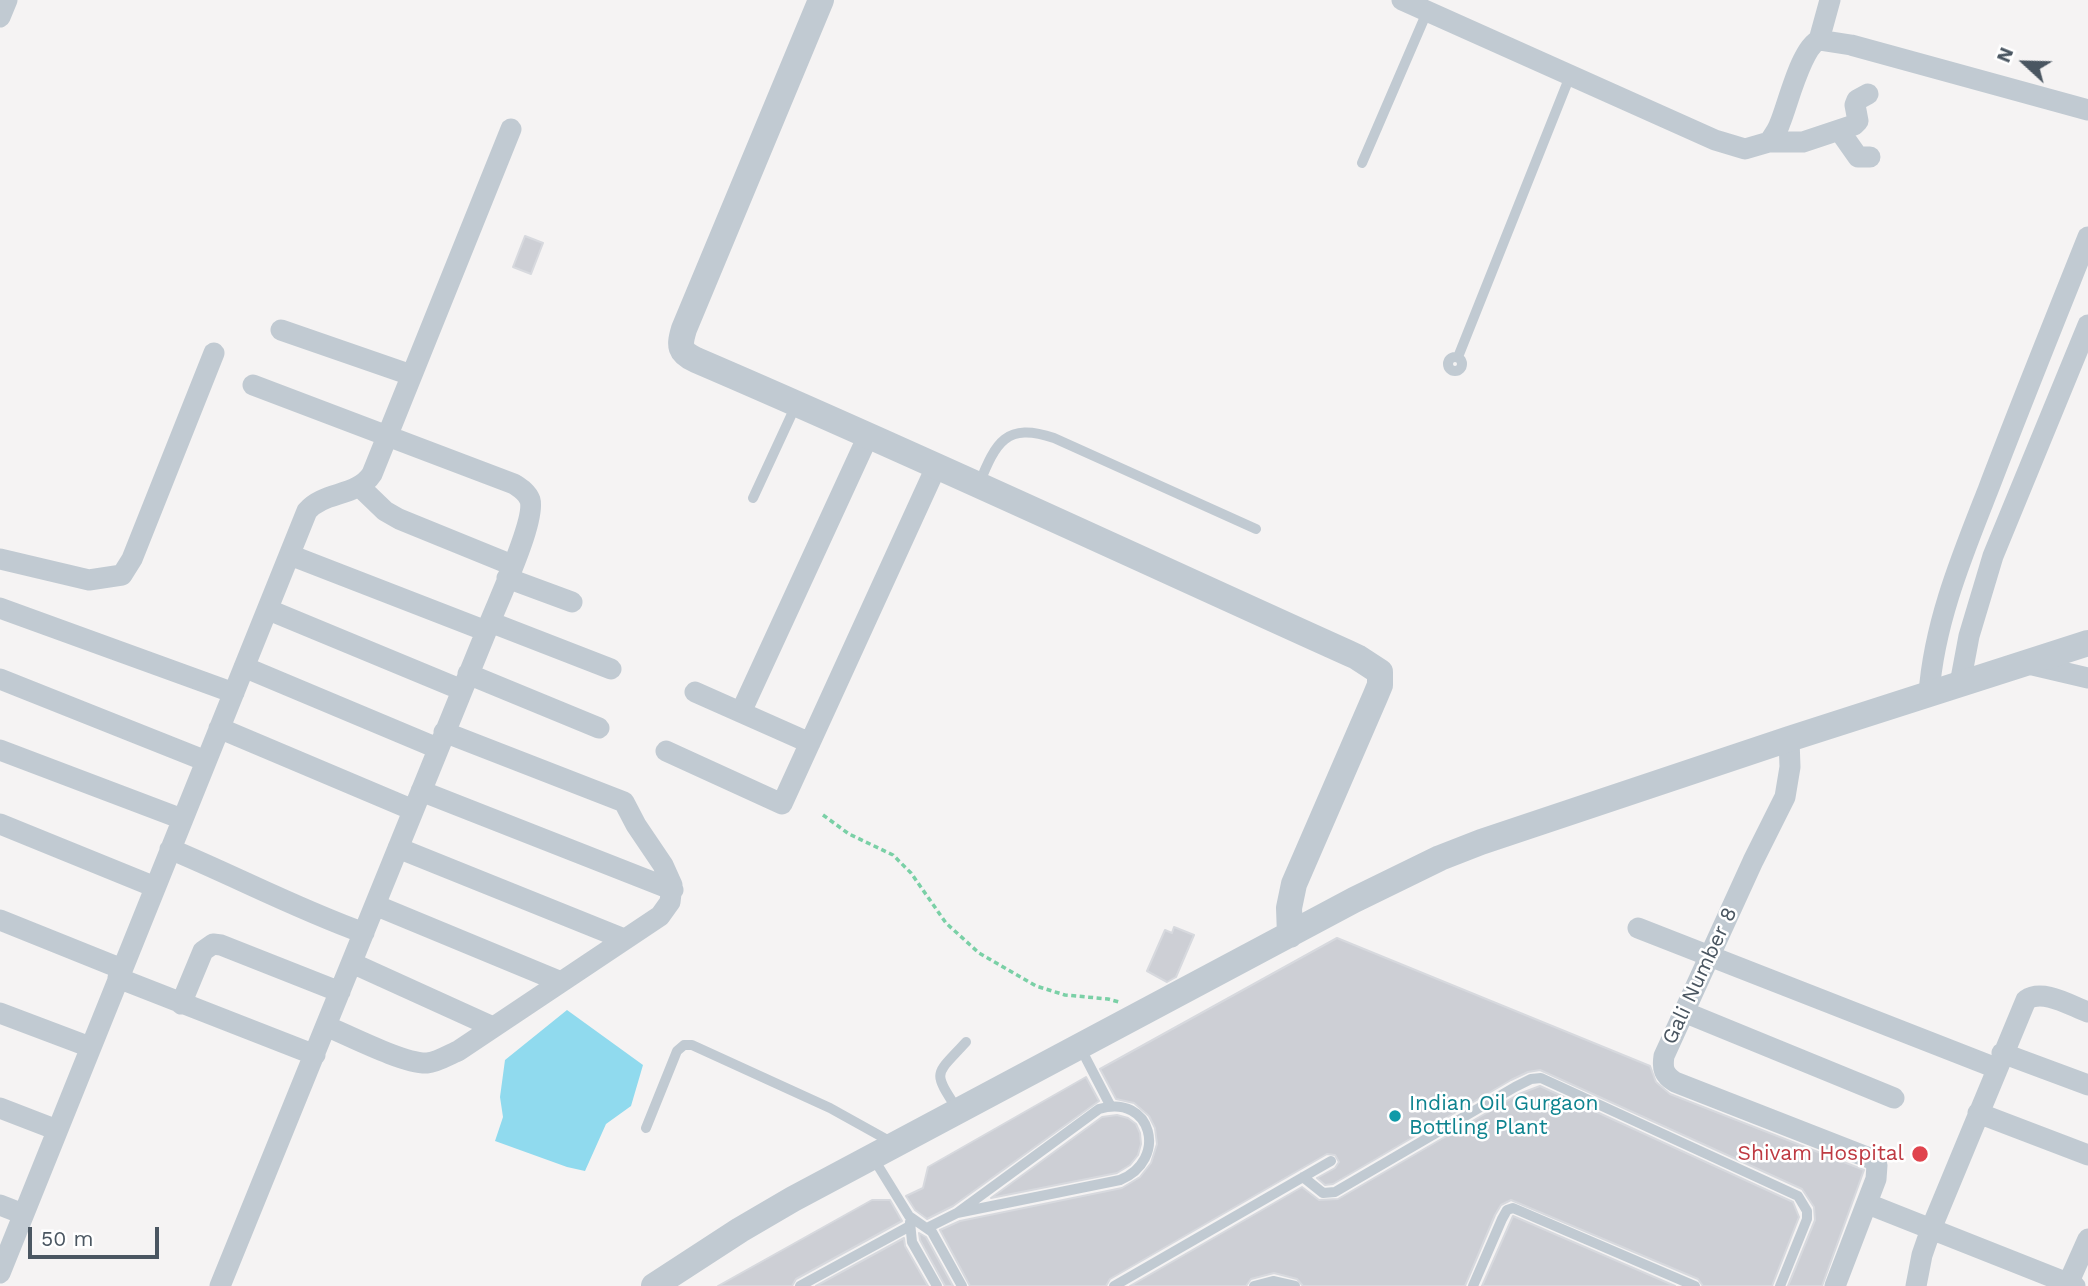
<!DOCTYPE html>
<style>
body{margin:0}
#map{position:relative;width:2088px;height:1286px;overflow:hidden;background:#f5f3f3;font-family:"Work Sans",sans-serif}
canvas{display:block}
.north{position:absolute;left:1990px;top:28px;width:70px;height:70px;-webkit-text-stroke:5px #fff;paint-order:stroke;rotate:292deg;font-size:19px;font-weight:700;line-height:28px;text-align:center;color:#4a5661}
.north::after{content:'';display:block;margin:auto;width:24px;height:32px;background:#4a5661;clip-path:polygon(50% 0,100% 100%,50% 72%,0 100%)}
.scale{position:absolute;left:28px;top:1227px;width:131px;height:32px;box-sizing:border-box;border:4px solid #4a5661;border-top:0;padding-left:9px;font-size:21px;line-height:24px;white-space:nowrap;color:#4a5661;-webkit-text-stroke:5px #fff;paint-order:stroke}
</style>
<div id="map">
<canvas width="2088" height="1286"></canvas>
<div class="north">N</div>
<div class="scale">50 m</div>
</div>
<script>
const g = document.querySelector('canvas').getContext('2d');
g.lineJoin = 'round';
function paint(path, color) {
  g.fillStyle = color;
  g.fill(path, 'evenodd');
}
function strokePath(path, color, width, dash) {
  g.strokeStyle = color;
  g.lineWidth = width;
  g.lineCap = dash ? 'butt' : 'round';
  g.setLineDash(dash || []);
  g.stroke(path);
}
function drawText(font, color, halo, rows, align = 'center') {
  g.font = font + ' "Work Sans",sans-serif';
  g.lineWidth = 5;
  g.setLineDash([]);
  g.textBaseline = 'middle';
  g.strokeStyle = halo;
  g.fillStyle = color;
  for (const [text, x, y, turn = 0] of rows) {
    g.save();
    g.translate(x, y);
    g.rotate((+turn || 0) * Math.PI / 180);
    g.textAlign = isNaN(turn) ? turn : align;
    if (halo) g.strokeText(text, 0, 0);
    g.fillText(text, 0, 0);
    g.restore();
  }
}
paint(new Path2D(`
 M567,1010L643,1065L631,1106L606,1124L585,1171L567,1167L495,1141L503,1117L500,1097L505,1060Z`), '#90daee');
const building = new Path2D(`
 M525,236L543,243L531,274L513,267Z
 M1174,927L1194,935L1176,977L1167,982L1147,971L1165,930L1172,933Z
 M1337,938L1650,1066L1656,1082L1670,1094L1864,1170L1822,1286H1788L1815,1220L1814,1207L1802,1189L1540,1070L1528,1072L1511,1080L1333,1184L1325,1185L1317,1178L1335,1168L1339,1162L1335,1155L1327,1154L1110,1279L1106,1286H970L940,1230L960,1221L1122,1188L1140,1177L1151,1163L1157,1144L1155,1128L1149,1116L1134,1103L1116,1099L1100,1069Z
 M1086,1077L1099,1101L953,1206L927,1219L915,1210L906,1196L923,1188L928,1167Z
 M1540,1086L1793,1202L1799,1217L1772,1286H1703L1698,1279L1511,1200L1501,1205L1495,1215L1465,1286H1303L1297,1279L1274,1273L1251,1279L1246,1286H1130L1302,1187L1319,1200L1338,1199L1519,1094Z
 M1117,1115L1128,1118L1136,1124L1140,1133L1141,1144L1138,1155L1130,1165L1117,1173L991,1198L1102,1117Z
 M872,1200H890L902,1221L796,1279L792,1286H718Z
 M1513,1216L1675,1286H1482Z
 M919,1233L926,1237L953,1286H945L920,1240Z
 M904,1238L905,1246L928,1286H816Z`);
paint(building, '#cdcfd5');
strokePath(building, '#d7d9de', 2);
strokePath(new Path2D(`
 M823,815L849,834L893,855L911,873L946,923L979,953L1036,986L1065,995L1108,999L1119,1002`), '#7ad0a6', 3.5, [5, 3.5]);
strokePath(new Path2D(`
 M1362,163L1427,12
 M1448 364a7 7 0 1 1 14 0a7 7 0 1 1-14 0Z
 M1458,357L1570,76
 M979,484C996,442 1006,422 1054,438L1256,529
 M753,498L796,405
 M1080,1047L1110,1105
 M957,1109C932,1070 935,1076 966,1042
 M646,1128L677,1051L684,1045H692L830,1108L893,1143
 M872,1156L909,1216L932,1232L962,1286
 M1303,1177L1323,1193L1335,1192L1515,1087L1531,1079L1541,1078L1798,1196L1807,1211V1219L1780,1286
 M910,1222L912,1242L937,1286
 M927,1228L957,1213L1120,1180C1169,1160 1152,1093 1099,1109L957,1213
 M800,1286L910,1226
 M1114,1286L1331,1161
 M1254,1286L1273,1281L1295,1286
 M1473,1286L1502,1219L1507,1210L1513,1208L1695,1286`), '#c1cad2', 10);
strokePath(new Path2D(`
 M1402,0L1715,140L1745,149L1769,142C1773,136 1778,130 1780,123C1788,104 1801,48 1819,40L1851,45L2088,110
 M0,17L7,0
 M1819,40L1830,0
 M1839,130L1858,157H1870
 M1769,142H1803L1854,125L1858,121L1855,105L1857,100L1868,94
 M281,330L411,375
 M359,486L385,511L399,519L512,565
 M290,555L486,631
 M0,559L89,580L122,575L132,559L214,353
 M507,578L572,602
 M0,608L234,693
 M269,610L462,690
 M490,622L611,669
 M2024,663L2088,678
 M244,667L437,748
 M468,674L599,728
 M0,679L206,761
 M1960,684L1969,636L1993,556L2088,325
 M695,692L810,743
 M1929,694C1934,623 1962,556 1988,490C2020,406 2054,322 2088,237
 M741,712L869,434
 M219,728L413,810
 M1789,739L1790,767L1785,797L1753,861L1664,1056C1662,1069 1664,1075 1675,1082L1872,1159L1877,1165L1876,1179L1835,1286
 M0,750L182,819
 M666,751L782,804L937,465
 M421,791L673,890
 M0,824L155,887
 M398,848L624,939
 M170,849C235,876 297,909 364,933
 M375,905L561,982
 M0,920L122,969
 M1638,928L1996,1068
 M352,963L493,1027
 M118,978L315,1055
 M181,1004L203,951L213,944L221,945L340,992
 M1684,1012L1894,1098
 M0,1013L90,1047
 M326,1026C350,1036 404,1064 427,1063C438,1062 448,1055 458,1051L660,916L670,902L672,885L663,865L636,825L624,802L444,732
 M2002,1053L2088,1085
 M0,1108L57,1130
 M1978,1113L2088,1155
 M1868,1204L2075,1286
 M0,1205L23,1214
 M0,1273L307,511C324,491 357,497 372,474L511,129
 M220,1286L490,622C499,599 536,520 530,500C527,492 520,488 514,484L253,385
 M1916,1286L1922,1255L1931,1229L2026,1000C2043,988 2071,1006 2088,1012
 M2067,1286L2088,1239`), '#c1cad2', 21);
strokePath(new Path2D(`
 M821,0L684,329C679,346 679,352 696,360C918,455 1137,558 1357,657L1380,672V685L1375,697L1294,884L1289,908L1290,935
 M654,1286L740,1230L793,1199L1354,900L1440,858L1481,842L1789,739L2088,643`), '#c1cad2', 26);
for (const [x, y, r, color] of [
 [1395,1116,7,"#0f9aa8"],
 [1920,1154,9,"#e0444e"]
]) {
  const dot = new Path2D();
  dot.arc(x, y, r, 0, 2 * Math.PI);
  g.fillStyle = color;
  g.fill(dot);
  strokePath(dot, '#fff', 2.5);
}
drawText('21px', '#4a5661', '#fff', [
 ["Gali Number 8",1700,976,-65]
]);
drawText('21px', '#0d838f', '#fff', [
 ["Indian Oil Gurgaon",1409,1104],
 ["Bottling Plant",1409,1128]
], 'left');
drawText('21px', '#be3a42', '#fff', [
 ["Shivam Hospital",1904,1154]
], 'right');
</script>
